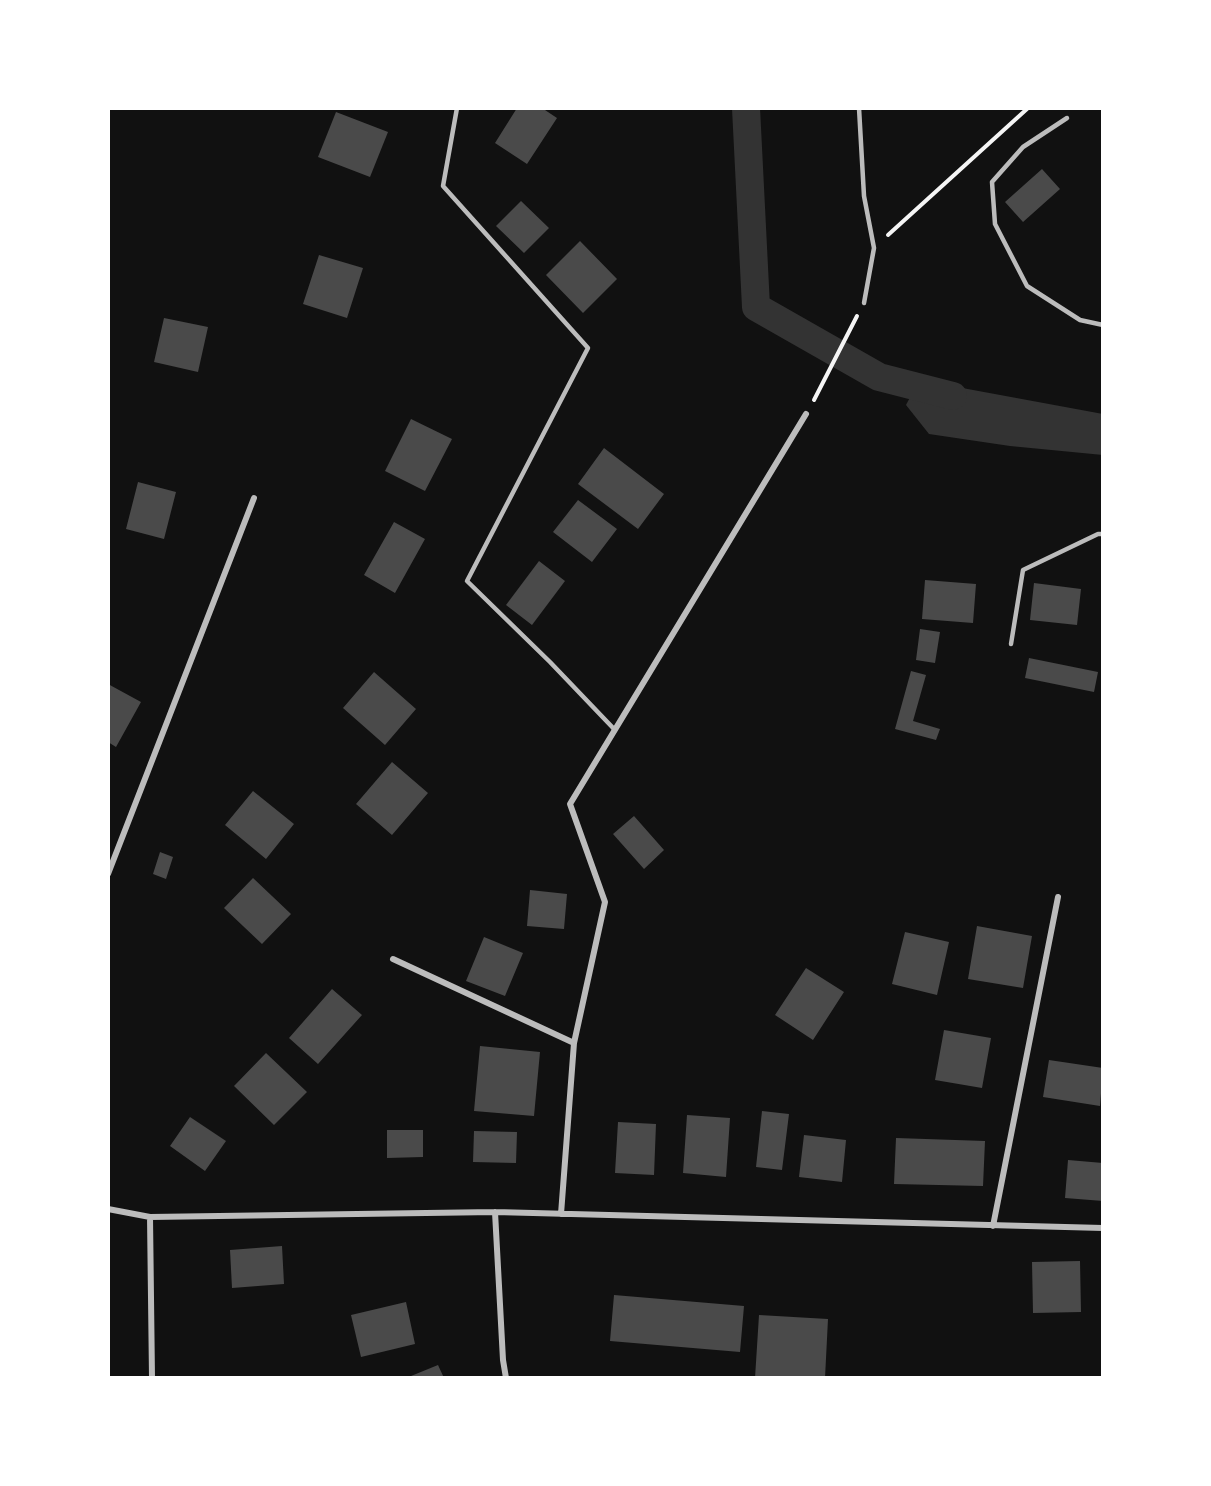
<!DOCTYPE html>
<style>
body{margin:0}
#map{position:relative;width:1211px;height:1486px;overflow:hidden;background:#111;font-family:Barlow,sans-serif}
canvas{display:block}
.frame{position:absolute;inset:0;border:110px solid #fff;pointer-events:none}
</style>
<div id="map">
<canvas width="1211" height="1486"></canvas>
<div class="frame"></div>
</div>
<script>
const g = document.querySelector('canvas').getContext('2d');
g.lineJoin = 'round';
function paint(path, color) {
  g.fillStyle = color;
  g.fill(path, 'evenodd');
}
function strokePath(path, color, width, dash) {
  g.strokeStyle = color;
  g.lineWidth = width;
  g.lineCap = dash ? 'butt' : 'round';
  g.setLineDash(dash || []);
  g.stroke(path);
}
paint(new Path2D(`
 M919,380L1103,414V455L1010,446L929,434L906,405Z`), '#333');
strokePath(new Path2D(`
 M746,108L756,307L879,377L953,396`), '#333', 28);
paint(new Path2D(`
 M517,108H542L557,118L527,164L495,143Z
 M336,112L388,132L370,177L318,157Z
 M1042,169L1060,189L1023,222L1005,202Z
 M521,201L549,228L524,253L496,226Z
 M580,241L617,279L583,313L546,275Z
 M319,255L363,268L347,318L303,304Z
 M164,318L208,327L198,372L154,362Z
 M411,419L452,439L425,491L385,471Z
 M604,448L664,494L638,529L578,484Z
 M138,482L176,492L164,539L126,529Z
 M578,500L617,529L592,562L553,532Z
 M394,522L425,539L395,593L364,575Z
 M539,561L565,581L532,625L506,605Z
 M925,580L976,584L973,623L922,619Z
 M1034,583L1081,589L1077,625L1030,620Z
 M920,629L940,632L935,663L916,660Z
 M1029,658L1098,672L1094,692L1025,678Z
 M911,671L926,675L913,721L940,729L936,740L895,729Z
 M374,672L416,709L385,745L343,708Z
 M108,684L141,702L116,747L108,742Z
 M392,762L428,793L392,835L356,804Z
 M253,791L294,824L266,859L225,825Z
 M634,816L664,850L644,869L613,834Z
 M160,852L173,857L166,879L153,874Z
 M253,878L291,914L262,944L224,908Z
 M530,890L567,894L564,929L527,926Z
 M977,926L1032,936L1023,988L968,979Z
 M905,932L949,942L937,995L892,984Z
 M484,937L523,953L505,996L466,981Z
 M806,968L844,992L813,1040L775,1015Z
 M332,989L362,1015L318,1064L289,1038Z
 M944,1030L991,1038L982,1088L935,1080Z
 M480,1046L540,1052L534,1116L474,1111Z
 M266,1053L307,1092L274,1125L234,1086Z
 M1049,1060L1103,1068L1100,1106L1043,1097Z
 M762,1111L789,1114L782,1170L756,1167Z
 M687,1115L730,1118L726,1177L683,1173Z
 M190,1117L226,1141L205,1171L170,1146Z
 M618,1122L656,1124L654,1175L615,1173Z
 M387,1130H423V1157L387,1158Z
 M474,1131L517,1132L516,1163L473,1162Z
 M804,1135L846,1140L842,1182L799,1177Z
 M896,1138L985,1141L983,1186L894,1184Z
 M1068,1160L1103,1163V1201L1065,1198Z
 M282,1246L284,1284L232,1288L230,1250Z
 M1080,1261L1081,1312L1033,1313L1032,1262Z
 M614,1295L744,1306L740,1352L610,1341Z
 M406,1302L415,1344L361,1357L351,1315Z
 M759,1315L828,1319L825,1378H755Z
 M438,1365L444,1378H411V1376Z`), '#4a4a4a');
strokePath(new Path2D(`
 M888,235L1028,108
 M814,400L857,316`), '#f5f5f5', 4);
strokePath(new Path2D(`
 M457,108L443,186L588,348L467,581L550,662L615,730
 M859,108L864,196L874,248L864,303
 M1067,118L1023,147L992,182L995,224L1027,286L1080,320L1103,325
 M1011,644L1023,570L1098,534H1103`), '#bcbcbc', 4.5);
strokePath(new Path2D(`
 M108,874L254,498
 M393,959L574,1043
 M108,1209L150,1217L495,1212L1103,1228
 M495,1212L503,1360L506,1378
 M561,1214L574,1043L605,902L570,804L806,414
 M150,1217L152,1378
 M993,1226L1058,897`), '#bcbcbc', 6);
</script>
